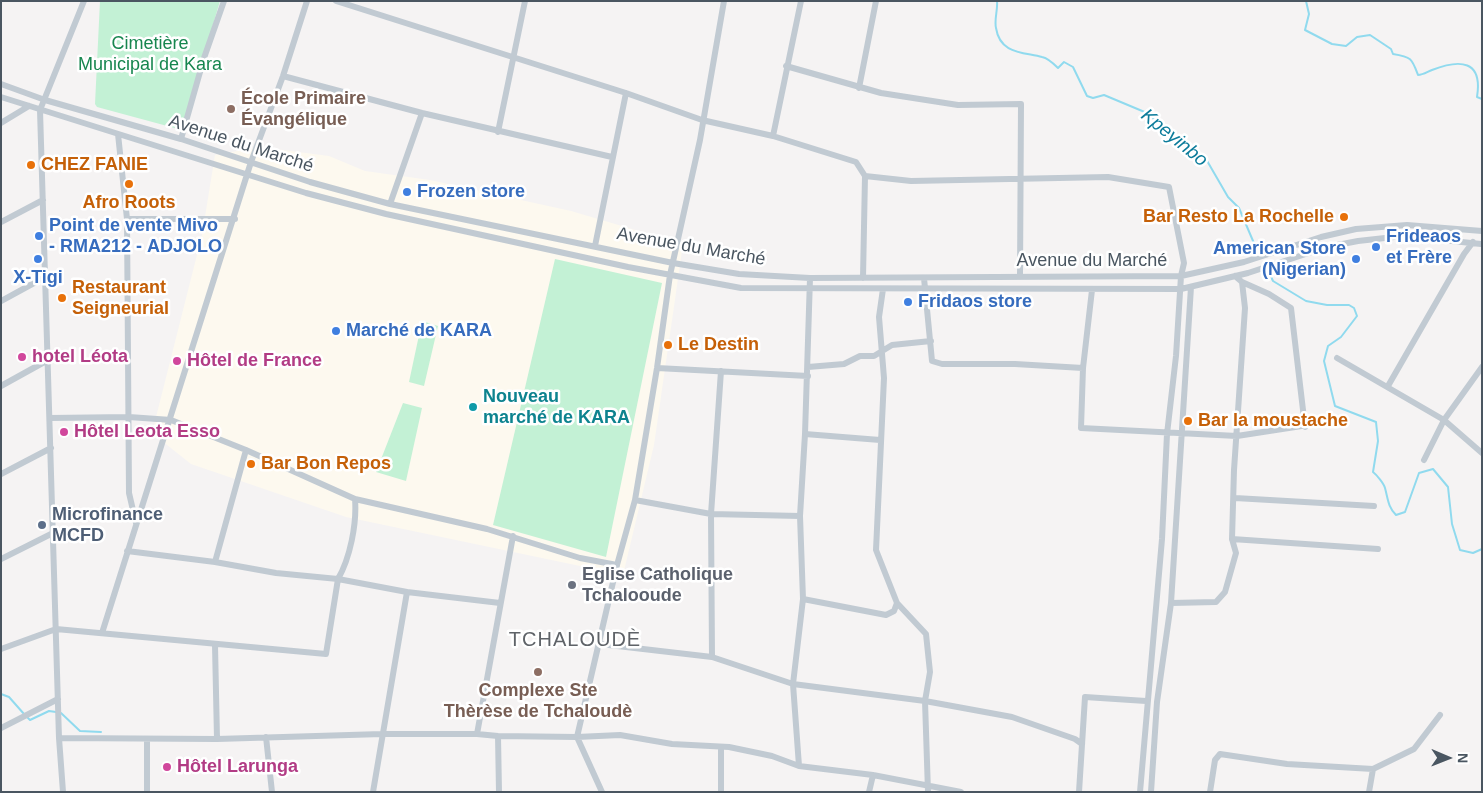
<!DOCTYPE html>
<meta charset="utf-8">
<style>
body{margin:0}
#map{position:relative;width:1483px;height:793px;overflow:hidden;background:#f5f3f3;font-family:Arial,sans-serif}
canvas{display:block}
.frame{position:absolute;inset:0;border:2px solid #4a5661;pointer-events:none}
.north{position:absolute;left:1423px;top:733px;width:50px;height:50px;-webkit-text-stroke:4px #fff;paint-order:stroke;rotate:91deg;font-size:14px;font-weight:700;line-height:20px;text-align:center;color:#4a5661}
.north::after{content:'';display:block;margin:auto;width:18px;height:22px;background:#4a5661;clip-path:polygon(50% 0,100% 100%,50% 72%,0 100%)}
</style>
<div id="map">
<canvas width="1483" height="793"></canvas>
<div class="frame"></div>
<div class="north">N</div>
</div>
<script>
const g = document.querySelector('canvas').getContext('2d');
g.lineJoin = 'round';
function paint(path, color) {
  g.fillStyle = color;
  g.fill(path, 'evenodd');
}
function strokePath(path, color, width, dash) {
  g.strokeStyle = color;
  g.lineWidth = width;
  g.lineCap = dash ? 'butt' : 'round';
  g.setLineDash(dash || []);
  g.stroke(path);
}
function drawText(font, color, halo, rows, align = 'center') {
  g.font = font + ' Arial,sans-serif';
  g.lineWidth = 5;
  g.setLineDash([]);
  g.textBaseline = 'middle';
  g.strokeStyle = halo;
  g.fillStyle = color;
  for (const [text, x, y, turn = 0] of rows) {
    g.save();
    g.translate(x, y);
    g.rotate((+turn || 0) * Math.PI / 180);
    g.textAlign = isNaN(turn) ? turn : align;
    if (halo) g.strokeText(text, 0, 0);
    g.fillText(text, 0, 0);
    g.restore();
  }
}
paint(new Path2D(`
 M260,147L329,156L365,171L430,180L571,211L683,244L654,445L623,575L346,517L191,464L152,433L202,235L215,155Z`), '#fdf9ef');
paint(new Path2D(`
 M100,1H220L182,130L97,107L95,104Z
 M555,259L662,283L606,557L493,525Z
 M422,321L438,326L424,386L409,382Z
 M403,403L422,408L406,481L376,472Z`), '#c3f1d5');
strokePath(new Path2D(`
 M997,1C998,10 994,19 996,28C1000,54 1023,52 1042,57C1048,58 1053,63 1058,68L1064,62L1073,67L1087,96L1093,98L1104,95L1147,113L1189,150L1206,159L1228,197L1239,208L1259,255
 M1306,1L1309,14L1305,30L1332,44L1346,46L1357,37L1370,35L1391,49L1393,54C1412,57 1412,59 1418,75C1423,75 1427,72 1432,70C1460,59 1483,60 1477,97L1482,99
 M1268,270L1273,281L1306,301L1327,305H1349L1354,308L1357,316L1341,337L1328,346L1324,361L1335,406L1376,422L1378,441L1373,472C1377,475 1384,484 1385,488C1388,499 1388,507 1396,515L1405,512L1419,473L1433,469L1448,487L1452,524L1460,550L1473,553L1482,549
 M1,694L9,697L24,714
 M61,713L80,731L101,732
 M27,717L30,720L49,711L56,712`), '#90daee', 2);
strokePath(new Path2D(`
 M336,1L626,93L702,120L773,136L856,162L865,176L863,278
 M724,1L700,140L670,275L657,368L635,500L617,565L577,737L620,735L672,744L729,747L772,756L799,766L873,775L961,792
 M786,66L881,93L958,105L1021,104L1020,277
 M283,76L422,113L612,157
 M1,84L45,100L181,139L310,182L390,204L673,263L739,274L810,278L1181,276L1244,262L1321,237L1356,229L1407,225L1482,231
 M859,88L876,1
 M1,97L306,193L386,214L628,267L741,288L1181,289L1248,273L1327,247L1358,241L1403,236L1481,244
 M1,123L29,106
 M498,132L525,1
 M118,134L127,219L129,493L136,523
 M773,136L801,1
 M181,139L204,58L224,1
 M865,176L911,181L1108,177L1169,187L1184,263L1181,276L1176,356L1167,434L1162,539L1140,792
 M390,204L422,113
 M127,219H235
 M1,222L43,200
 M595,246L626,93
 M810,278L805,434L800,516L803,599L793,684L925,701L1012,717L1075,739L1082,744
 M924,278L932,361L942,364H1015L1083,368
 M1242,282L1269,294L1291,308L1305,427
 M1092,290L1083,368L1081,428L1237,436L1334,421
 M1,301L45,277
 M1337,358L1444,420L1482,453
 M808,367L844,364L860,356H874L892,345L931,341
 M657,368L808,376
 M1,386L48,360
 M1388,386L1464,254L1473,242
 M50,418L129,417L171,420L246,450L355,499L487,529L580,558L617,565
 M805,434L880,440
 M246,450L215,562L276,573L338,579C350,558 357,524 355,499
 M1424,460L1444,420L1482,367
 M1,474L51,448
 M1235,498L1374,506
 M635,500L711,514L800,516
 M1232,539L1378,549
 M127,551L215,562
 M1,559L53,533
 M407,592L500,603
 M803,599L886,615L894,611L897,603L876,550L884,378L879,317L883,289
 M897,603L926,634L930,672L925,701L928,792
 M1171,603L1216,602L1225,592L1236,553L1232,539L1234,470L1245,308L1242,282L1235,276
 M102,633L251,162L283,76L307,1
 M600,644L712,657L793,684L799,766
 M215,645L217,739
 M1,649L56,629L326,654L338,579L407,592L373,792
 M712,657L711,514L721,371
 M1,728L58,699
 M477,734L513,536
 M498,736L499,792
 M266,737L272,792
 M59,738L217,739L382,734H477L498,736L577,737L602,792
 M147,740V792
 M721,747V792
 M63,792L59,738L40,110L84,1
 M869,792L873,775
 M1079,792L1085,697L1146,701
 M1151,792L1157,702L1171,603L1191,287
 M1210,792L1215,760L1220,754L1287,764L1373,769L1414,749L1440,715
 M1369,792L1373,769`), '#c1cad2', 6);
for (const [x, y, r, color] of [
 [231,109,5,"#8d6e63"],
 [31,165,5,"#e8710a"],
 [129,184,5,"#e8710a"],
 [407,192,5,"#3f7fe0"],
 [1344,217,5,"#e8710a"],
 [39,236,5,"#3f7fe0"],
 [1376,247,5,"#3f7fe0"],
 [38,259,5,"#3f7fe0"],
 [1356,259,5,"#3f7fe0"],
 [62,298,5,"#e8710a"],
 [908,302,5,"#3f7fe0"],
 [336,331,5,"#3f7fe0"],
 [668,345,5,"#e8710a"],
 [22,357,5,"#d1479c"],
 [177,361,5,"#d1479c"],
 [473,407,5,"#0f9aa8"],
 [1188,421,5,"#e8710a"],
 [64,432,5,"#d1479c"],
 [251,464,5,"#e8710a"],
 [42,525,5,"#5c6f8a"],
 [572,585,5,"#6b7280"],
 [538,672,5,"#8d6e63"],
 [167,767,5,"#d1479c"]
]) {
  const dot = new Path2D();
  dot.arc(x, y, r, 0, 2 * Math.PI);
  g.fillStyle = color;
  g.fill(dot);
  strokePath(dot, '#fff', 2);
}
drawText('18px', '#17864f', '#fff', [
 ["Cimetière",150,44],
 ["Municipal de Kara",150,65]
]);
drawText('bold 18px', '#785e54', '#fff', [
 ["École Primaire",241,99],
 ["Évangélique",241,120],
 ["Complexe Ste",538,691,"center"],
 ["Thèrèse de Tchaloudè",538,712,"center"]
], 'left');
drawText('18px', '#4a5661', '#fff', [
 ["Avenue du Marché",241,144,18],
 ["Avenue du Marché",691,247,10],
 ["Avenue du Marché",1092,261]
]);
drawText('bold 18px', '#c56008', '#fff', [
 ["CHEZ FANIE",41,165],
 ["Afro Roots",129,203,"center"],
 ["Bar Resto La Rochelle",1334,217,"right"],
 ["Restaurant",72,288],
 ["Seigneurial",72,309],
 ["Le Destin",678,345],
 ["Bar la moustache",1198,421],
 ["Bar Bon Repos",261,464]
], 'left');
drawText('bold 18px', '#366cbe', '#fff', [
 ["Frozen store",417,192],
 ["Point de vente Mivo",49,226],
 ["- RMA212 - ADJOLO",49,247],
 ["Frideaos",1386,237],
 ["et Frère",1386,258],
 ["American Store",1346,249,"right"],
 ["(Nigerian)",1346,270,"right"],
 ["X-Tigi",38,278,"center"],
 ["Fridaos store",918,302],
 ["Marché de KARA",346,331]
], 'left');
drawText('bold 18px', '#b23c85', '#fff', [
 ["hotel Léota",32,357],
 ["Hôtel de France",187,361],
 ["Hôtel Leota Esso",74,432],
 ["Hôtel Larunga",177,767]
], 'left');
drawText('bold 18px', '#0d838f', '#fff', [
 ["Nouveau",483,397],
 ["marché de KARA",483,418]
], 'left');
drawText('bold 18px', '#4e5e75', '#fff', [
 ["Microfinance",52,515],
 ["MCFD",52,536]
], 'left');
drawText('bold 18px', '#5b616d', '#fff', [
 ["Eglise Catholique",582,575],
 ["Tchalooude",582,596]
], 'left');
drawText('italic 19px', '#0c7c9b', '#fff', [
 ["Kpeyinbo",1174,138,39]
]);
g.letterSpacing = '1px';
drawText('20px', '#5f6368', '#fff', [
 ["TCHALOUDÈ",575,640]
]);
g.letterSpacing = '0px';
</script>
